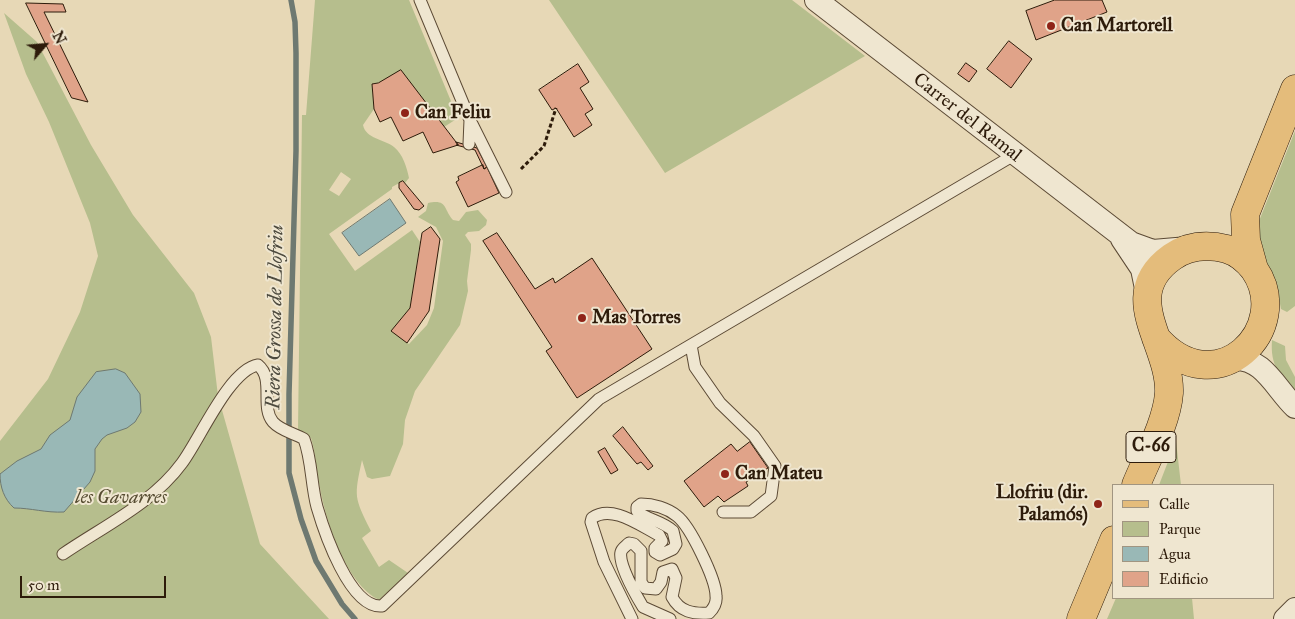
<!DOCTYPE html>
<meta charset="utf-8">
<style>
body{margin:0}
#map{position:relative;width:1295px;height:619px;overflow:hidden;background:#e7d8b6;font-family:"IM FELL Great Primer",serif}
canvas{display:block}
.legend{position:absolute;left:1112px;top:484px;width:162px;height:115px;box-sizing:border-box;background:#efe6d0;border:1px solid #a19581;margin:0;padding:6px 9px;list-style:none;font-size:15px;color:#2d1b0a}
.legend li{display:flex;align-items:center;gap:10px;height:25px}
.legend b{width:25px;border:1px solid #a19581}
.north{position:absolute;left:20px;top:20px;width:50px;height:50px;-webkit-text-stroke:4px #efe6d0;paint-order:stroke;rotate:63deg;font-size:14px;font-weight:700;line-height:20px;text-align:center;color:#2d1b0a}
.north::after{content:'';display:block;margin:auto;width:18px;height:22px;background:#2d1b0a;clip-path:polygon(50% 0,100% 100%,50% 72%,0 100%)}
.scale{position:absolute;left:20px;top:576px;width:146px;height:22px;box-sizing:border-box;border:2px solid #2d1b0a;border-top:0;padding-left:6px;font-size:15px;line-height:18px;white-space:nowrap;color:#2d1b0a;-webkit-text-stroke:4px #efe6d0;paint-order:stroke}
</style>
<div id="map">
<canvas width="1295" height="619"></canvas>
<ul class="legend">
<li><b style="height:6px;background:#e4bc7b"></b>Calle</li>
<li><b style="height:14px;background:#b6be8d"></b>Parque</li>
<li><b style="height:14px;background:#99b8b6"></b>Agua</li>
<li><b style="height:14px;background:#e0a389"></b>Edificio</li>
</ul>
<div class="north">N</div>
<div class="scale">50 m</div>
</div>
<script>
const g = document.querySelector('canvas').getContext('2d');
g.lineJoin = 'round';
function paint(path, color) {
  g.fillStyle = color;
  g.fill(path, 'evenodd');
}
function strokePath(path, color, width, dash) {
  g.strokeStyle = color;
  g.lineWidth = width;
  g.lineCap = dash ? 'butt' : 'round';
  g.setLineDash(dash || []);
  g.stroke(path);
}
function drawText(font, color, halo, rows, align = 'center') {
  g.font = font + ' "IM FELL Great Primer",serif';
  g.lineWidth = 4;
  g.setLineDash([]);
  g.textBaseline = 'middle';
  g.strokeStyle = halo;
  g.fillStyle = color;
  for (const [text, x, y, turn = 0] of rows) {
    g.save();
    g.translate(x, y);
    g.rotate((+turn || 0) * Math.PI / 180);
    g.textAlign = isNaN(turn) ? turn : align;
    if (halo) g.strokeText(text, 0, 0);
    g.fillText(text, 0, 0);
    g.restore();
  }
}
paint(new Path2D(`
 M315,0H409L458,118L444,127L378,83L372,84L374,109L363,125C366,139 384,139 394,147C403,154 407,168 409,178L405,183L403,181L392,187V189L329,234L355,271L412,230L420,242L410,308L392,331L409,344L427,325L434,308L443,241L436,227L418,217L426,211L428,203C448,199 443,209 453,220L459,221L466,212L478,210L487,220L486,225L479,231L468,232L465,235L471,244V250L467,281L468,291L460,325L415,391L405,420L403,444L390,476L372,479L367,477L362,460C354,497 354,497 371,531L362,538L379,567L389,560L408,573L379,600C346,584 326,522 320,488C316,471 316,454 311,438L298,430L302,115H306ZM341,172L351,179L339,196L329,190Z
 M549,0H792L865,56L665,173Z
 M4,13L37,42L91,145L133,215L194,293L211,337L218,396L260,544L329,619H0V441L48,379L80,312L98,256L90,223L49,122L26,74Z
 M1295,131V306L1287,312L1281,309C1277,281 1260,259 1255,231Z
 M1272,340L1285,346L1286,360L1295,377V395C1280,375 1270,366 1272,340Z
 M1176,441L1181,485H1159Z
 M1116,598H1192L1194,619H1107Z`), '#b6be8d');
const water = new Path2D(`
 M390,199L406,223L359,256L342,233Z
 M116,369L125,373L140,394L141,412L135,422L127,428L107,435L102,439L95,449V471L90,482L64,512C46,513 31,508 14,508C4,499 0,487 0,474L17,461L41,449L50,435L70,420L77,397L96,372Z`);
paint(water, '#99b8b6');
strokePath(water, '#6e7971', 1);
strokePath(new Path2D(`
 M291,0L295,22L296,53V151L289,394V473L301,519L316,561L342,604L355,619`), '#6e7971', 5.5);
const building = new Path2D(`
 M1055,0H1102L1107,12L1036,40L1026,11Z
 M26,3L63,4L66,12H44L88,102L72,98Z
 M1009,41L1032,59L1011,88L987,69Z
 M966,63L977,71L969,82L958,74Z
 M578,64L589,82L580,88L593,109L585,114L592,125L574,137L556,108L552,110L539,90Z
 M401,70L456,142L458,145L433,153L423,132L403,141L391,117L380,122L374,109L372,84L378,83Z
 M456,142L477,148L487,167L484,169L475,150L456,145H458Z
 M483,165L484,169L487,167L499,193L468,207L456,182L459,180L458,177Z
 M403,181L424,206L419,210L414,209L399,188V183Z
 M431,227L440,239L429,311L407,343L391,331L410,308L422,233Z
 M497,233L535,289L553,278L555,283L592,258L652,349L577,398L546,351L552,347L483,241Z
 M623,427L653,466L648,470L641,462L637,464L613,436Z
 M750,442L768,468L746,482L748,486L724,502L718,496L704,507L684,481L731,444L737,451Z
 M605,448L618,470L611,474L598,452Z`);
paint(building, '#e0a389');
strokePath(building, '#2d1b0a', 1);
const lane = new Path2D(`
 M420,0L470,120L469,144
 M472,124L506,192
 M691,345L695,367L720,403L754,436L775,466L771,496L751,512H723
 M63,554C104,526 153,503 182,463C200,439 229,370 258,365C275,379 260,407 273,422C281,431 294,433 304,439C312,460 311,485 317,507C324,531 350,609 382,606L599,399L1014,155
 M632,619L604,562L591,522L592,518C612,504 639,525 659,535L662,541L655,548V552L660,555L673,549L676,544L673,531C663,521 647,520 637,511V507L641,504C653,504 667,508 677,516C690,526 716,579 716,596C717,603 714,608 709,613C693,614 680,612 672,597L676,578L672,569L663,572L661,582L656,589L645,588L641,582V551L634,544L629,543C626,546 622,548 621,552C618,564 637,597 643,607L670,619`);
const street = new Path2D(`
 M816,0L1131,243L1153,251L1188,248
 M1122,239L1142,269L1148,298
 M1234,359C1263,357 1276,389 1295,407
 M1285,619L1295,609`);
const primary = new Path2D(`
 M1254,269L1246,240L1245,214L1295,89
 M1136,485C1147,458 1167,422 1169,393C1171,344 1117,296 1172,257C1189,245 1207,244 1227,249C1237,252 1247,260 1254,269C1295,328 1216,407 1156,338
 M1081,619L1114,540`);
strokePath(lane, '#5c4a35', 13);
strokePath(street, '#5c4a35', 24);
strokePath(primary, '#2d1b0a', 29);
strokePath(new Path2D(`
 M521,169L544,146L556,108`), '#2d1b0a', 3, [4, 2.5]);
strokePath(lane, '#efe6d0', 11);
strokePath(street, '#efe6d0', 22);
strokePath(primary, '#e4bc7b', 28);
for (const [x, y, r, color] of [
 [1051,26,5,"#8f2418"],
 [405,113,5,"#8f2418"],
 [582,318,5,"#8f2418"],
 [725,474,5,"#8f2418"],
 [1098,504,5,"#8f2418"]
]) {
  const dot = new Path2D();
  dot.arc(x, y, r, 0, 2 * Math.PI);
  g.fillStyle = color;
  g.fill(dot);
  strokePath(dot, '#efe6d0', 2);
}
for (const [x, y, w] of [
 [1151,447,50]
]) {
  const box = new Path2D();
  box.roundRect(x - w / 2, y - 15.5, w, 31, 4);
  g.fillStyle = '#efe6d0';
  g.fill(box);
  strokePath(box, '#2d1b0a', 1);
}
drawText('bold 18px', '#2d1b0a', null, [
 ["C-66",1151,447]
]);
drawText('bold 19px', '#2d1b0a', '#efe6d0', [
 ["Can Martorell",1061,26],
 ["Can Feliu",415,113],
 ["Mas Torres",592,318],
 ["Can Mateu",735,474],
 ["Llofriu (dir.",1088,493,"right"],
 ["Palamós)",1088,515,"right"]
], 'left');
drawText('19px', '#2d1b0a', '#efe6d0', [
 ["Carrer del Ramal",967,118,38]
]);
drawText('italic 19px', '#564c31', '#efe6d0', [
 ["les Gavarres",121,498]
]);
drawText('italic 20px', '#4d4a3e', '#efe6d0', [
 ["Riera Grossa de Llofriu",276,317,-89]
]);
</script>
